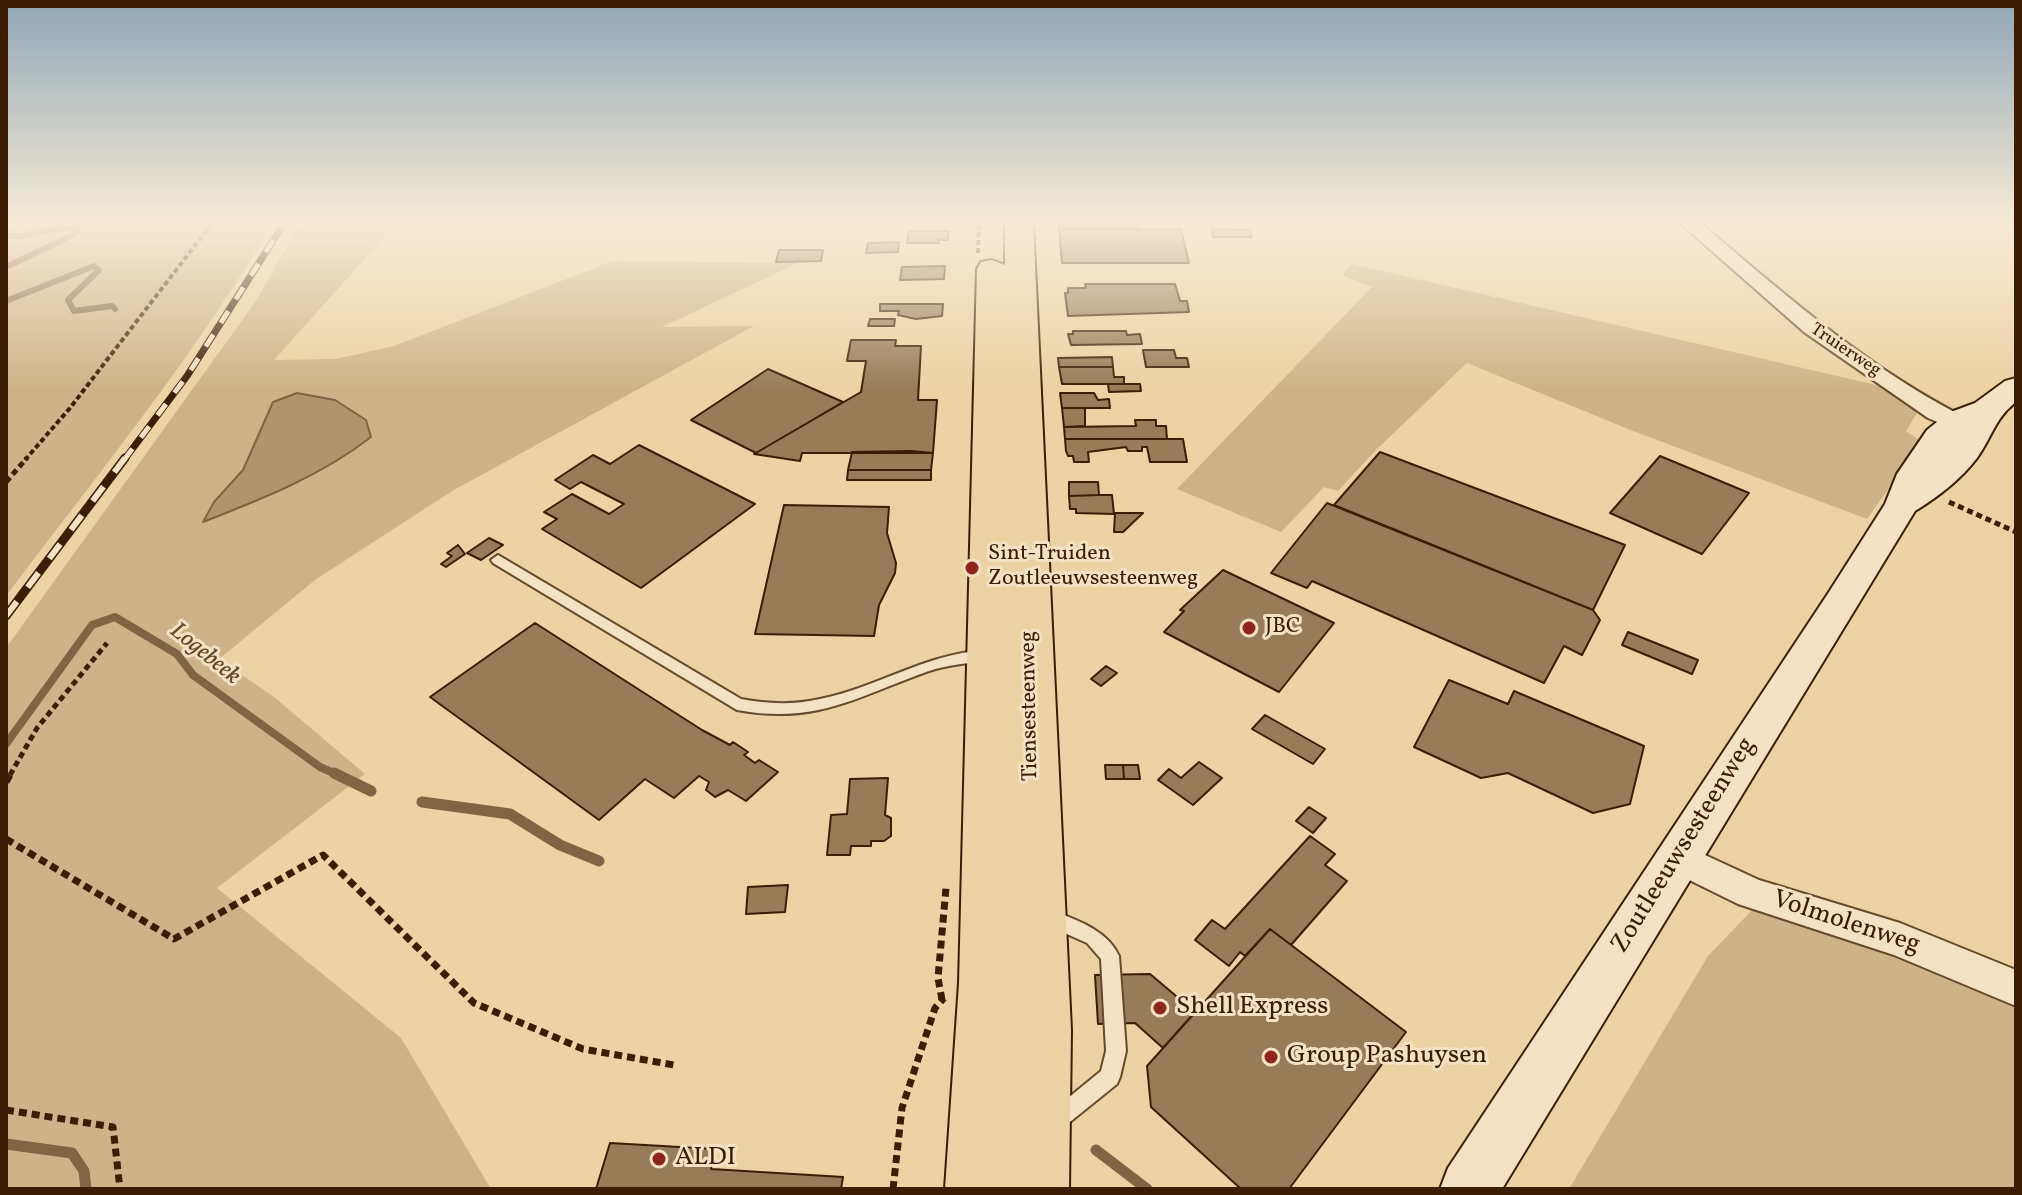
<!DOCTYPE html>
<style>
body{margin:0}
#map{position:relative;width:2022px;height:1195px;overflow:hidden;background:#edd2a3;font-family:Vollkorn,serif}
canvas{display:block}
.frame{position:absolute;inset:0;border:8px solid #3b1d04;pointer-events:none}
</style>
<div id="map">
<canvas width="2022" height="1195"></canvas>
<div class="frame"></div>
</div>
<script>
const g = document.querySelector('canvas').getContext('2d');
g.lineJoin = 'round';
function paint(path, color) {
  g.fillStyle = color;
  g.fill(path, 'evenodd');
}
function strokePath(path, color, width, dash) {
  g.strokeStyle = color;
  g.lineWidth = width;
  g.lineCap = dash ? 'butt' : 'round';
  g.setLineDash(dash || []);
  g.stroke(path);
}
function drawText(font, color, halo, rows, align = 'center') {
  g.font = font + ' Vollkorn,serif';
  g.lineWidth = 6;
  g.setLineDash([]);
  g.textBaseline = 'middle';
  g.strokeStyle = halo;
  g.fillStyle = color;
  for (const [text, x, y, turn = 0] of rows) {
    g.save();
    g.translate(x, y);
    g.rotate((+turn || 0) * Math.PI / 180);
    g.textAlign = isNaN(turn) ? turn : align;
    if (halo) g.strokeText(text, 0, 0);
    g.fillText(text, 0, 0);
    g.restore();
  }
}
paint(new Path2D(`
 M6,222H274C196,354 98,474 6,596Z
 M301,222H398L274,360L336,359L394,346L613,261L798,263L662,327L754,326L452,491L315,580L219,659L274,697L365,774L217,888L401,1038L491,1189H6V648L256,301Z
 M1352,264L1885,387L1917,413L1906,431L1922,442L1867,519L1628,429L1467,363L1376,450L1338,491L1324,487L1281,532L1177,489L1372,287L1342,275Z
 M1758,904L2016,1000V1189H1569L1708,956Z`), '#cfb388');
const water = new Path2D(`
 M297,393L335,400L366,420L371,437C321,476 262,499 203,522L214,502L243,470L273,402Z`);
paint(water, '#b0946d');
strokePath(water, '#816443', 2);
strokePath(new Path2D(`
 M6,232L7,235C32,240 53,224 77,228L75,234L6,267
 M6,301L94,266L99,270L68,300L74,311L112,306L115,309`), '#816443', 6);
strokePath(new Path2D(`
 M6,744L92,625L115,617L177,654L193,675L320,767L338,775`), '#816443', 8);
strokePath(new Path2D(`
 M334,773L371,791
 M422,802L510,814L560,845L599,861
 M6,1144L72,1153L84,1171L86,1189
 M1096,1150L1147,1189`), '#816443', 11);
const building = new Path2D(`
 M1059,222H1138L1139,229H1059Z
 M1059,229H1181L1189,263H1062Z
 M1212,229L1250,230L1252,237H1213Z
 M909,231H949L948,240H939V243H907Z
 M899,242L898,252L866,253L868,243Z
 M779,250H823L821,261L776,262Z
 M945,266L944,279L900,280L902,267Z
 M1085,284H1175L1180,301H1187L1189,312L1068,316L1065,293H1068V288H1086Z
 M880,304H943L942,316L916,319L898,315L899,311H880Z
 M870,319H895L894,326H868Z
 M1073,331H1126L1127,335L1140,334L1142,344L1071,345L1068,334H1073Z
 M851,340H896L895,346H921L918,400H937L933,453H802L800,461L754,454L861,392L866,361H847Z
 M1143,350H1174L1176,358H1187L1189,367H1146Z
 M1112,357L1113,367H1059L1058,358Z
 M1059,367H1113L1114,377H1124V384H1062Z
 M768,369L843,402L756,453L691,420Z
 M1108,384H1140L1141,391L1109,392Z
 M1060,393H1094L1098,400L1109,399L1110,408H1062Z
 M1062,408H1085V426L1064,427Z
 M1135,420H1156V426H1166L1167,439H1065L1064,427L1136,426Z
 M1065,439H1183L1187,462H1150L1147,447H1142V451H1128L1126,447L1088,452L1089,462H1074L1073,456H1068L1066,451Z
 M639,445L755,504L641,588L542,529L557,519L544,512L572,494L609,514L624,504L581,482L570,489L555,480L593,455L610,464Z
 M911,451L933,453L931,470H848L852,452Z
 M1380,452L1625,545L1593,610L1334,505Z
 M1660,456L1749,493L1702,554L1610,513Z
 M848,470H931V480H847Z
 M1069,482H1098L1099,495L1069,496Z
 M1099,495H1112L1114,514L1076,513V509H1070L1069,496Z
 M1327,503L1593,610L1600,620L1582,655L1564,646L1544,683L1312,581L1307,588L1271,573Z
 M784,505L889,507L887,533L896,563L895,573L879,605L874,636L755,634Z
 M1115,513H1143L1123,532H1114Z
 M489,538L503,545L481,560L467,553Z
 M458,545L465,554L446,567L441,564L452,556L447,553Z
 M1223,570L1334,623L1279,692L1164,632L1184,611L1180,610Z
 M535,623L702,730L730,745L733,742L748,752L744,755L755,763L759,760L778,772L746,801L728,790L715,797L706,790L709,782L699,776L674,798L645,779L599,820L430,697Z
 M1628,632L1698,660L1692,674L1622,645Z
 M1106,666L1117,673L1101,686L1091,679Z
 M1449,680L1508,704L1514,691L1644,746L1630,804L1593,813L1508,773L1481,778L1414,747Z
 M1265,715L1325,749L1313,764L1252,729Z
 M1199,762L1222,778L1193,805L1158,780L1169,769L1181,778Z
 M1105,765H1123L1124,779H1106Z
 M1123,765H1138L1140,779H1124Z
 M888,778L885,815L891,818V836L884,841H871V846H851L850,855H827L831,815L847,814L850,779Z
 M1309,807L1326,818L1313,833L1296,821Z
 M1310,836L1335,854L1325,865L1347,881L1291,945L1270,929L1245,956L1240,952L1229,966L1195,940L1212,920L1225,929Z
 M788,885L785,912L746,914L748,887Z
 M1270,929L1406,1032L1289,1189H1241L1151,1107L1147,1066Z
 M1150,974L1195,1012L1163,1048L1135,1023L1098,1024L1095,975Z
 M610,1143L715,1149L711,1169L843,1177L841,1189H596Z`);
paint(building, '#987b57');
strokePath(building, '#3b1d04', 2);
const lane = new Path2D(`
 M498,555L741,699C767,704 794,705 820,699C879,687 922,655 985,650L990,651L992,655L990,659C970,664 949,664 929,671C858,696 817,725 737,710L493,563L491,560Z
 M1048,909C1074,919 1107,929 1119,956L1126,1051L1120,1077L1117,1084L1065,1126L1058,1129L1051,1126L1048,1119L1051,1112L1101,1071L1106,1051L1101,959L1087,943L1042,923L1039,917L1042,911Z`);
const street = new Path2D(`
 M1679,222H1699C1789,298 1878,378 1985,427L1989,432L1985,437L1977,439L1928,418L1804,332Z
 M1677,842L1759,880L1900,923L2016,970V1006L1894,955L1738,904L1665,868L1660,857L1665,846Z`);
const secondary = new Path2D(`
 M2016,378V402C1995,418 1992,437 1977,458C1961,479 1938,497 1915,511L1502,1189H1440L1448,1168L1829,592L1885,504L1897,474L1927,430L1948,413L1975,403L2005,381Z`);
const primary = new Path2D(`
 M1005,222H1033L1071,1030L1069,1189H945L959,983L977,269L981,262L992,260L1005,265Z`);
strokePath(lane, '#684a2c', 4);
strokePath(street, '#684a2c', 4);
strokePath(secondary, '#3b1d04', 4);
strokePath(primary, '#3b1d04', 4);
strokePath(new Path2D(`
 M978,253L979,222
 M25,460L70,408L213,222`), '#3b1d04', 4, [5, 3]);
strokePath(new Path2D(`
 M6,482L27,458
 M1949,502L2016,532
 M10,775L37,728L107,643`), '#3b1d04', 5, [6, 4]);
strokePath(new Path2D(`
 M6,782L11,773
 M6,839L174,939L323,855L474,1003L583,1049L674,1065
 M942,1000L938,978L946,888
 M6,1110L113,1127L120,1189
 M893,1189L902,1108L935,1008L944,998`), '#3b1d04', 7, [8, 5]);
paint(lane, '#f3e2c3');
paint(street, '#f3e2c3');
paint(secondary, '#f3e2c3');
paint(primary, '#edd2a3');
const railFar1 = new Path2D(`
 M124,460L187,376L285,222`);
const rail = new Path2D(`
 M6,616L125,458`);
strokePath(railFar1, '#3b1d04', 7);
strokePath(rail, '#3b1d04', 9);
strokePath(railFar1, '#f3e2c3', 5, [14]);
strokePath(rail, '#f3e2c3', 6, [18]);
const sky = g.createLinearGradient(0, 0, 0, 390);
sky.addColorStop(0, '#91a7b7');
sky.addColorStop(0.57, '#f7ebd6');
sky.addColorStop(1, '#f7ebd600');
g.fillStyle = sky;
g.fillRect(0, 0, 2022, 390);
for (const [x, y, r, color] of [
 [972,568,8,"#8f2418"],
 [1249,628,8,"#8f2418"],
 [1160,1008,8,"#8f2418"],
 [1271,1057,8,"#8f2418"],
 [659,1159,8,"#8f2418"]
]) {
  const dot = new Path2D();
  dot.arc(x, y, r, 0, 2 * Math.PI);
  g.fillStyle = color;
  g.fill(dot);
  strokePath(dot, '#f3e2c3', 3);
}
drawText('18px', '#3b1d04', '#f3e2c3', [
 ["Truierweg",1845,351,34]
]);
drawText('22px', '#3b1d04', '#f3e2c3', [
 ["Sint-Truiden",988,555],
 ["Zoutleeuwsesteenweg",988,580],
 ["JBC",1265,628]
], 'left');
drawText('22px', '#3b1d04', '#f3e2c3', [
 ["Tiensesteenweg",1031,706,-91]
]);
drawText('italic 24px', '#644729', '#f3e2c3', [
 ["Logebeek",204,655,39]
]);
drawText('26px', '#3b1d04', '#f3e2c3', [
 ["Zoutleeuwsesteenweg",1685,846,-58],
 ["Volmolenweg",1846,924,18]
]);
drawText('26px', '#3b1d04', '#f3e2c3', [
 ["Shell Express",1176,1008],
 ["Group Pashuysen",1287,1057],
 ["ALDI",675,1159]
], 'left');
</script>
